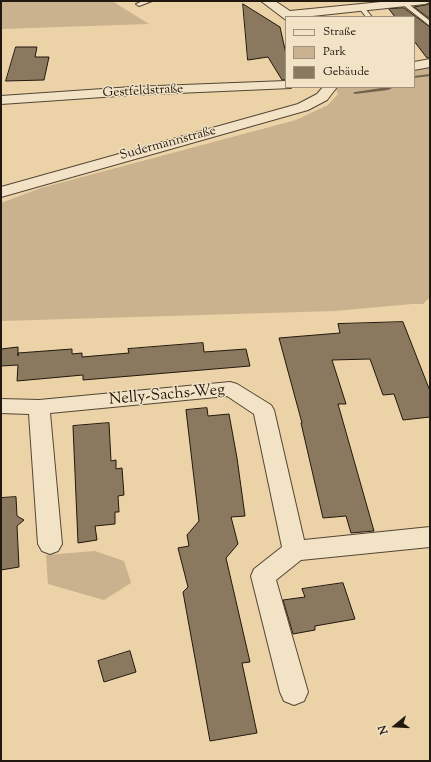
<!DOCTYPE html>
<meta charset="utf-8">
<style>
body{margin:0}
#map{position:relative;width:431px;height:762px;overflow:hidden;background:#ebd2a7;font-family:"Sorts Mill Goudy",serif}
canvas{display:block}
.frame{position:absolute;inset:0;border:2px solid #21180f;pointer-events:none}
.legend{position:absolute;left:285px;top:16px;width:130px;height:72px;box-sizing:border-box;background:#f2e2c6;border:1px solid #9e917d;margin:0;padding:5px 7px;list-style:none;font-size:12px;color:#21180f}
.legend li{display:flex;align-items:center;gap:8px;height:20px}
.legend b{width:20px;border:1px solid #9e917d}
.north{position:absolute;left:375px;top:706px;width:40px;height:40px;-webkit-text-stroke:3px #f2e2c6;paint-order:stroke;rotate:252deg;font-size:11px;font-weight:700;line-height:16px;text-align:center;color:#21180f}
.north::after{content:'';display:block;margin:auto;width:14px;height:18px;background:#21180f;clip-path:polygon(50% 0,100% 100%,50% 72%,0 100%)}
</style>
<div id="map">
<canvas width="431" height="762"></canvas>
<div class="frame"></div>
<ul class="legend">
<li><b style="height:5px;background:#f2e2c6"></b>Straße</li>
<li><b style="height:11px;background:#c9b28d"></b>Park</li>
<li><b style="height:11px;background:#8a795e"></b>Gebäude</li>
</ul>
<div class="north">N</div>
</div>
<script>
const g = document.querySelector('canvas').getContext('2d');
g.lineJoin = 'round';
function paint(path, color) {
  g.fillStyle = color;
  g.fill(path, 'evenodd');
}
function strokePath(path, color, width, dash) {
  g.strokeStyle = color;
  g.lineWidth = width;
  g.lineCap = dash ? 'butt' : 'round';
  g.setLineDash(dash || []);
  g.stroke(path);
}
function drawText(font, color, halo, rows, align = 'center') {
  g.font = font + ' "Sorts Mill Goudy",serif';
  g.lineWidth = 3;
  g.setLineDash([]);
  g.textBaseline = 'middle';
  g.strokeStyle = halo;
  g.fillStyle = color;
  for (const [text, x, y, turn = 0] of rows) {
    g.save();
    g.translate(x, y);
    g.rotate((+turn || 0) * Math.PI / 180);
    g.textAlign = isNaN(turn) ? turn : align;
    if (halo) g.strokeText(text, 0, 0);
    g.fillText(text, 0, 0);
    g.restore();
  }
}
paint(new Path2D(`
 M1,1H112L149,24L1,29Z
 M430,63V297L423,304H412L335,311L1,321V203L41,188L296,120L328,105L338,94L335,87H414V66Z
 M95,551L124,561L131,583L104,600L48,584L46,555Z`), '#c9b28d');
paint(new Path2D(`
 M430,74V76L414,78V76Z
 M388,87H394L388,90L355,94L353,93L355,92Z`), '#71624b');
const building = new Path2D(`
 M243,4L280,27L286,54V80H282L268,57L248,60Z
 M430,4V19L414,7L425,5Z
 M404,8L430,27V58H427L414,41V17H395L389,9Z
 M16,47H37L35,57H49L44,80L6,81Z
 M403,322L430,391V417L403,420L394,394L383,395L370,359L332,360L346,404H338L374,531L351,533L346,516L323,518L301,423H302L279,338L340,333L338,324Z
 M203,343L204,352L246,349L250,366L83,380V375L17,381L18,365L1,366V349L18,347V356V353L72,349V354L82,353V357L129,353L128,349Z
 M207,408L208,416L229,414L237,458L245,516L231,517L238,544L226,558L250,662L242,663L257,733L210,741L183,592L188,587L178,548L189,546L187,535L199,521L186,410Z
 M109,423L111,461L116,460V469L122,468L124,495L118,496L119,512H115V524L95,526L97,540L78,543L73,426Z
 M16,497L17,516L24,520L17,526L19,567L1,570V498Z
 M343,583L355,619L315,626V630L293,634L283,600L305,597L302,589Z
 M130,651L136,672L104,682L98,661Z`);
paint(building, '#8a795e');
strokePath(building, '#21180f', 1);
const lane = new Path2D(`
 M143,1H152L139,6L136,4Z
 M402,2H406L430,21V26L402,4Z
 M360,7H364L372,17H366L359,8Z`);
const street = new Path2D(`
 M261,1H275L290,11L391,1L430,2L425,4L303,17H286V20Z
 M430,59V67L414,70V62Z
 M286,81V87L291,88L132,95L1,104V96L132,87Z
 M323,87H337L327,100L308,110L1,197V187L298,104L317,94Z
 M230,382L237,384L271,405L274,410L304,540L430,527V547L301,560L276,580L308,692L304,701L294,705L284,701L280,692L251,576L254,569L282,547L254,414L227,396L50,413L62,544L58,551L50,554L42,551L38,544L29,414L1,413V399L39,400Z`);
strokePath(lane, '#544635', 2);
strokePath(street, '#544635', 2);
paint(lane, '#f2e2c6');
paint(street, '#f2e2c6');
drawText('13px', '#21180f', '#f2e2c6', [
 ["Gestfeldstraße",143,92,-3],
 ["Sudermannstraße",168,144,-15]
]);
drawText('16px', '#21180f', '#f2e2c6', [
 ["Nelly-Sachs-Weg",167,396,-5]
]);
</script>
